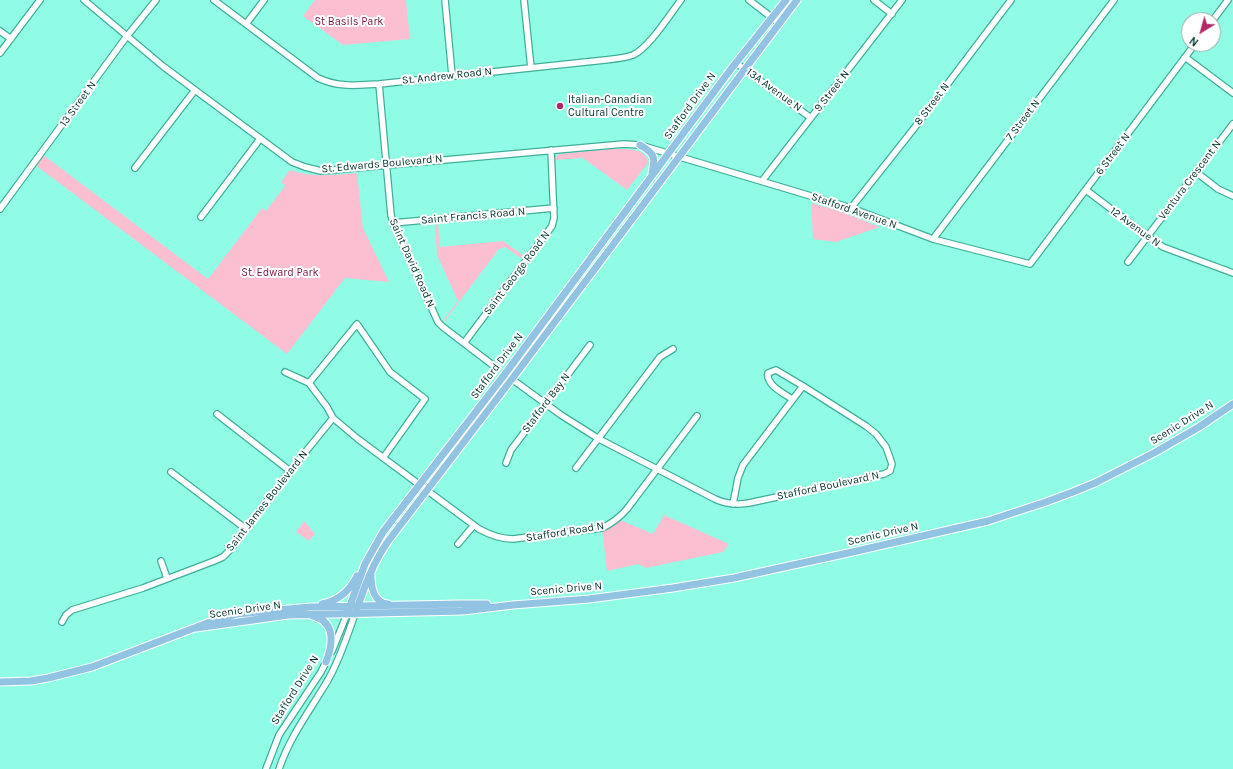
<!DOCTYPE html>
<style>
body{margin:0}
#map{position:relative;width:1233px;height:769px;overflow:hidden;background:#91fce5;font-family:Karla,sans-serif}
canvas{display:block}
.north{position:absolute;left:1181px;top:12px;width:40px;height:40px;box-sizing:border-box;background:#fff;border:1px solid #99adaa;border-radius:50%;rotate:217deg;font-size:11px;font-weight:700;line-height:16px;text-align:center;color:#00332b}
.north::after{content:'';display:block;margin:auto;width:14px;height:18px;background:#b12665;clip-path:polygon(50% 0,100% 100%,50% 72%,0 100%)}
</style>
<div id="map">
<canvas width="1233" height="769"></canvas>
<div class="north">N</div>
</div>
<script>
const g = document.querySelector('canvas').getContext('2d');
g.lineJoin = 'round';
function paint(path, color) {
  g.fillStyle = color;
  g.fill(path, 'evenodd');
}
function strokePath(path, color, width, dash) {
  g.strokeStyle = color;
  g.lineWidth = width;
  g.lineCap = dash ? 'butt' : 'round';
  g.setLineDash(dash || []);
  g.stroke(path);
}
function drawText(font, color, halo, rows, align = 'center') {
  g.font = font + ' Karla,sans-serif';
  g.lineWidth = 4;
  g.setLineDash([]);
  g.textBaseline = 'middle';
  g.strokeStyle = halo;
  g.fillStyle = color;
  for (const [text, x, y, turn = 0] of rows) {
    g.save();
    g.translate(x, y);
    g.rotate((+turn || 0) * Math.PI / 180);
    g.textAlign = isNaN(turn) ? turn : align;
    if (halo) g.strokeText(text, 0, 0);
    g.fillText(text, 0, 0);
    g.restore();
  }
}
paint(new Path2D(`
 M315,0H406L410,39L343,45L303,16Z
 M612,149C625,149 644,147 649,162L627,190L583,158L555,160V157L559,154Z
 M42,154L208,279L262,208L266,211L285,186L281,182L290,170C314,178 333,175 357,173L363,228L389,282L345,278L287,354L34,164Z
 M811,203L839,211L880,227L836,242L813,239Z
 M435,224H438L440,247L503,241L523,255L521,258L505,247L499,249L444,322L443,321L458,301L437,255Z
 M664,515L729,544L723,552L646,568L638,564L607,571L602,528L618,519L653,534Z
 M304,521L315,534L309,541L296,532Z`), '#fbbfd1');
const minor = new Path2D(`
 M84,0L164,67L292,162L305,167L321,171L624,144L640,145L851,208L933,239L1030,264L1195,44
 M214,0L318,78C340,88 356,85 379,84L605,60C614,59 625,58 633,55C649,48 670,14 681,0
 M445,0L452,75
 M524,0L531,68
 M749,0L779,23
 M874,0L892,14
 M1213,20L1228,0
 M246,24L264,0
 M0,31L11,39
 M0,53L40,0
 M1185,57L1233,93
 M736,63L811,118
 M379,84L391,215L393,223L438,322L443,327L494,366
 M135,168L195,90
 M1196,172L1218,189L1233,196
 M762,181L902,0
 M1086,190L1147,236L1163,247L1233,273
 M851,208L912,131L1011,0
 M0,209L127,36L156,0
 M201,217L260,139
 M393,223L554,208
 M933,239L1114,0
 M1128,262L1233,124
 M464,343L552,226L554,218L551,150
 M285,372L309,383L327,407L333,418L358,439L479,529C490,535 500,539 513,539L602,528C613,523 620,517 627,509L697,416
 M505,374L561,415L599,439L715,499C726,504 737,505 749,503L884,474L890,471L892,464L886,447L876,434L866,426L803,386L743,465L738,478L733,504
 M309,383L357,324L390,372L425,399L383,458
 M792,399C783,393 766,385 768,373L776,370L803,386
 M217,414L290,471
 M506,463L511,450L590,345
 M576,468L660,357L673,349
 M171,472L246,529
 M458,544L474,525
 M161,561L167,578
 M62,622L66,615L72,610L143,588L214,561L223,557L230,550L290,471L333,418
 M332,651L347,614
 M266,769L279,735L321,672L328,658
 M279,769C290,736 311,709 328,680C340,659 347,636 355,614`);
const major = new Path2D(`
 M640,145C654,153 656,157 652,173
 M371,575C371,587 374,603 388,604
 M322,604C338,601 350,590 357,576
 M347,614L365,564L383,532L505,374L731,69L786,0
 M355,614C364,588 373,562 389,540L512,379L797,0
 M313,616C336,622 333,644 326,662
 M196,628L288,615L463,611L513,605L589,599L673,588L734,578L848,553L988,521L1046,502L1073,492L1095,483L1154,453L1199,427L1233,404
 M0,682L31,681L48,678L92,667L218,619L237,614L310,607L460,604H487`);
strokePath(minor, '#3faf9a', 8);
strokePath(major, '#fff', 9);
strokePath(minor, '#fff', 5.5);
strokePath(major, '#92c3e2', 7);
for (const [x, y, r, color] of [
 [560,106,4,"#b12665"]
]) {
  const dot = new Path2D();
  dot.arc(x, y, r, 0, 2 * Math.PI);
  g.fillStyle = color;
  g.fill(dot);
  strokePath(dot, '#fff', 1.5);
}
drawText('11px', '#7c1745', '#fff', [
 ["St Basils Park",349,22],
 ["St. Edward Park",280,273]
]);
drawText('11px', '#00332b', '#fff', [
 ["St. Andrew Road N",447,76,-6],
 ["13A Avenue N",774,90,36],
 ["9 Street N",832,91,-52],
 ["13 Street N",78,104,-54],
 ["8 Street N",932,104,-53],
 ["Stafford Drive N",690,106,-54],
 ["7 Street N",1023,120,-53],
 ["6 Street N",1113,154,-53],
 ["St. Edwards Boulevard N",382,164,-5],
 ["Ventura Crescent N",1190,180,-53],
 ["Stafford Avenue N",854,211,19],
 ["Saint Francis Road N",473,216,-5],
 ["12 Avenue N",1135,227,36],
 ["Saint David Road N",412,263,66],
 ["Saint George Road N",517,273,-53],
 ["Stafford Drive N",497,366,-53],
 ["Stafford Bay N",546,403,-53],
 ["Scenic Drive N",1182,423,-32],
 ["Stafford Boulevard N",828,486,-12],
 ["Saint James Boulevard N",267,501,-52],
 ["Stafford Road N",565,532,-9],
 ["Scenic Drive N",883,534,-13],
 ["Scenic Drive N",566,589,-5],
 ["Scenic Drive N",245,610,-8],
 ["Stafford Drive N",295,690,-58]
]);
drawText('11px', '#00332b', '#fff', [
 ["Italian-Canadian",568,100],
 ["Cultural Centre",568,113]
], 'left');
</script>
